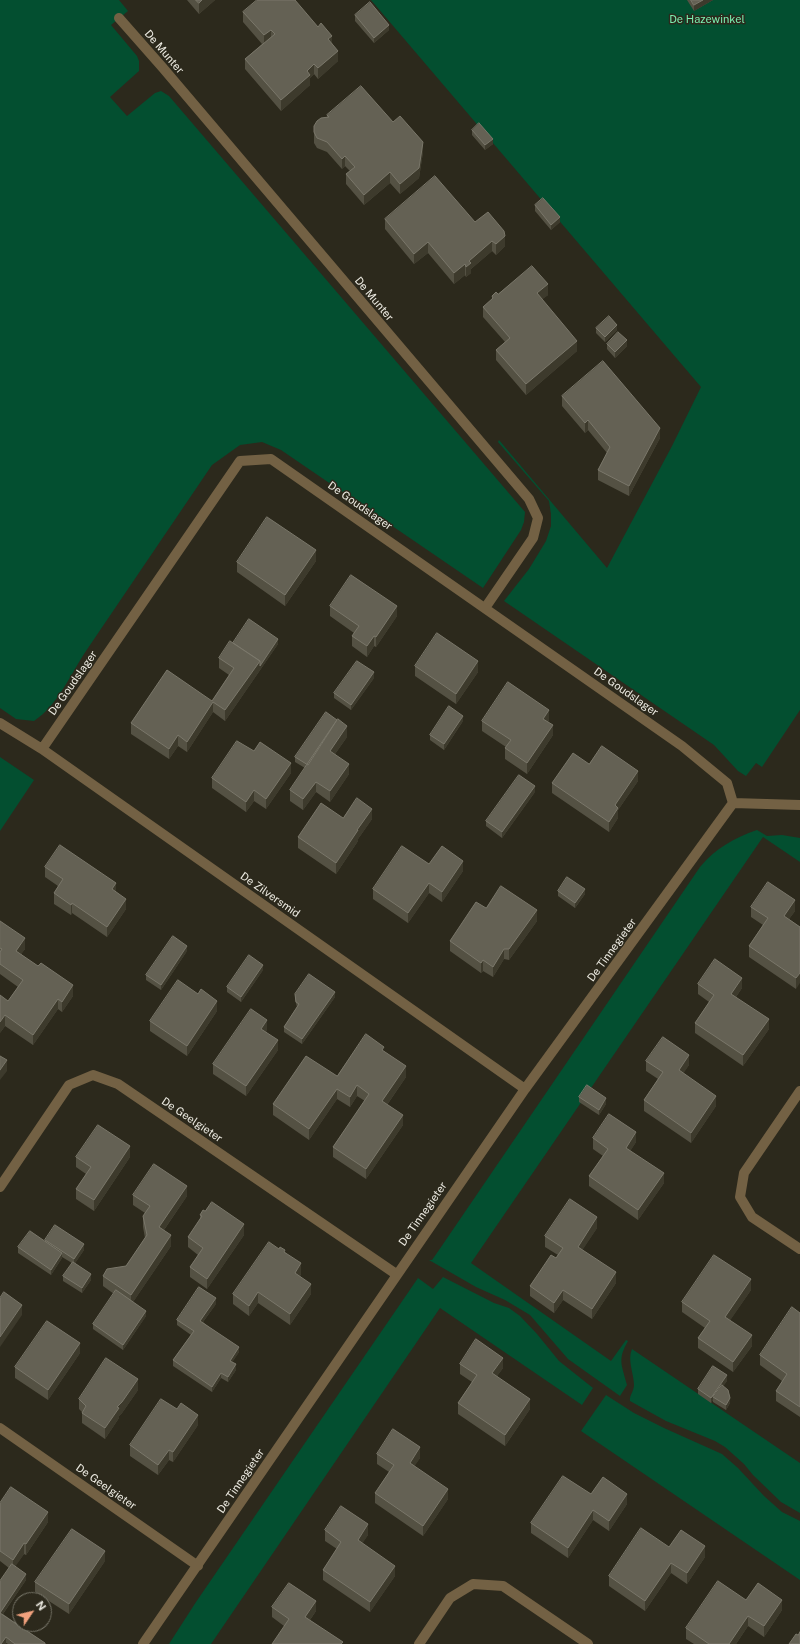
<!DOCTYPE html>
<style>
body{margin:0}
#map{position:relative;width:800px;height:1644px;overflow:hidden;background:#2c291c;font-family:"Public Sans",sans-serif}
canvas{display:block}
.north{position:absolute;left:12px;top:1592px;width:40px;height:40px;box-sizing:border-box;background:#2c291c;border:1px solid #79776b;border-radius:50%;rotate:55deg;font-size:11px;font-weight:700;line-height:16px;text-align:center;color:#edebe2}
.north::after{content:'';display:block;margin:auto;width:14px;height:18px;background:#f1a17d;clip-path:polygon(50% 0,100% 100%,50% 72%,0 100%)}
</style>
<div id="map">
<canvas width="800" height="1644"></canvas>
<div class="north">N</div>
</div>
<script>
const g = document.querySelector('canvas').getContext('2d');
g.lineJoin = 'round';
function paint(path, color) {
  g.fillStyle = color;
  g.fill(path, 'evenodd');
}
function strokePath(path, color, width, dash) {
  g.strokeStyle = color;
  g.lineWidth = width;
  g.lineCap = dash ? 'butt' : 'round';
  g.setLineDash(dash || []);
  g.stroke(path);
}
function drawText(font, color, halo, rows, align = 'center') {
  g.font = font + ' "Public Sans",sans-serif';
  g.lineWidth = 3;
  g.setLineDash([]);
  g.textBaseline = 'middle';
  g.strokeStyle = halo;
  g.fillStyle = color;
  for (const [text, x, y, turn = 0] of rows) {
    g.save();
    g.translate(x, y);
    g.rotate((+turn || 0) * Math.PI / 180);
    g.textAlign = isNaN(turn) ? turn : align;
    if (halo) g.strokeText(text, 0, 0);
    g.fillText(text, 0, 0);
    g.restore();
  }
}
paint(new Path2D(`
 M0,0H119L128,11L111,25L137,56L139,61V71L110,97L127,116L155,93L161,91L169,96L525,512L524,522L521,530L483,588L281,450L262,442L240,445L212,465C170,527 128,589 86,651C70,675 58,705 34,721L16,719L0,708Z
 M371,0H800V710L762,767L756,763L746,776L738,771L714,745L504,601L529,569L546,541L551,526V514L549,501L498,442L499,440L607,568L672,446L701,387Z
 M0,757L34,780L0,831Z
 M757,830L767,836L782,835L800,838V862L763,837L471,1263L611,1361L626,1340L628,1341C617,1360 622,1365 627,1385L620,1396L568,1359L530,1315L505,1300L476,1287L429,1260H432L439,1250L700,867C716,848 734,838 757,830Z
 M443,1277L494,1303L509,1308L520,1316L537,1334L559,1361L593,1388L582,1405L440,1308L211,1644H169L196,1602L418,1278L433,1289Z
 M632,1349L800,1463V1513L781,1502L753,1475L744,1464L725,1447L715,1441L666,1421L630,1401C629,1396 634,1391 634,1385C634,1374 627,1360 632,1349Z
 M606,1395L634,1413L664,1428L722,1454L738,1468L764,1496L782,1512L800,1521V1580L581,1431Z`), '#034f30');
strokePath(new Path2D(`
 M119,18L163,68L529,499L538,518L533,538L485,608
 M0,723L42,749L525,1089
 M42,749L240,461L271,459L682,746L727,783L733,803
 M733,803L800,805
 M800,1091L744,1173L740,1197L752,1217L800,1249
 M0,1187L69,1085L93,1075L118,1084L396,1274
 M0,1428L198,1566
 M143,1644L525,1089L733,803
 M419,1644L450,1598L473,1584L503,1586L588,1644`), '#736144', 10);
paint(new Path2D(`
 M187,0H215L199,14Z
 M687,0H713L694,11Z
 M243,12L332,43L338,61L318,79L314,74L310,78V85L281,111L245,69V59L262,44L243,22Z
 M355,15L389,30L374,43L355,21Z
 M327,115L393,122L423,152L419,178L400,194L390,183L364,205L346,184V174L350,171L345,166L342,169L327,152L317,148L314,143V126L327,117Z
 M472,130L493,144L485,150L472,135Z
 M535,205L560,222L551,230L535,211Z
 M385,219L475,222L505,246L496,255L492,251L471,269V273L466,277L465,275L454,284L428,253L414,264L385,229Z
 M498,294L548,295L542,299L577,351L526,395L496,360V350L505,342L483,317V307L492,300V296Z
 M596,328L617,330L605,342L596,333Z
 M607,344L627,346L615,358L607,349Z
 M562,396L660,438L629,496L598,480V470L607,453L588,430L585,433L562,406Z
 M316,561L285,606L237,572V562Z
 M330,606L397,616L376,647L374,646L367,657L352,646V636L354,633L330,616Z
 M233,643L278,644L225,721L213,712L187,752L178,746L169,759L131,734V723L212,701L229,675L219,668V658Z
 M415,666L478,672L456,704L415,676Z
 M374,678L351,710L334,698V693Z
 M549,720L548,722L553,735L527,774L505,759V748L506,747L482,731V721Z
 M463,721L444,750L430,740V735Z
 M347,737L335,754L349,774L330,802L316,792L303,810L290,801V790L305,768L295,762V757Z
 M254,751L291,773L266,809L254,801L246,812L212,788V778Z
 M589,764L638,781L618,810V818L609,832L552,793V783Z
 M535,792L502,838L486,826V821Z
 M343,818L372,819L358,839V841L336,874L298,848V837Z
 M429,864L463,871L442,902L429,893L408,923L373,899V889Z
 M45,867L116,892L126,909L107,937L72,913L71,915L54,904V893L58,886L45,877Z
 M558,891L585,894L575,908L558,896Z
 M751,907L795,911L789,919L800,927L796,989L749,957V946L763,925L751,917Z
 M486,908L537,921L509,960L504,959L493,977L483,971L481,973L450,951V941Z
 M0,921L25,949L21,954L73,996L62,1012L58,1009L33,1045L5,1026L0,1033L8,1001L18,987L0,974Z
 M187,951L161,990L146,980V975Z
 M263,970L241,1002L227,992V987Z
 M698,984L742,988L736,997L769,1029L743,1066L695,1033V1023L709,1002L698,994Z
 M198,994L217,1011L187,1056L150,1031V1021Z
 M295,994L335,997L302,1044L284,1032V1027L297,1007L295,1000Z
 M267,1030L266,1032L278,1050L246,1096L213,1074V1064Z
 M384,1051L406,1077L387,1105L403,1125L366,1179L333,1157V1147L365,1101L357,1096L350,1107L337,1099L309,1140L273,1115V1104L337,1076Z
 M646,1061L689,1065L683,1073L716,1106L691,1143L644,1111V1100L658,1079L646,1071Z
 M579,1097L606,1104L599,1115L579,1102Z
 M593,1138L636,1142L630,1151L664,1183L638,1220L589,1186V1176L603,1156L593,1149Z
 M76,1157H130L94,1211L76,1199V1189L86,1174L76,1167Z
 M133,1195L187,1196L164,1230L171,1246L133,1302L146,1316L123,1350L93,1329V1324L114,1294L103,1286V1276L126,1266L145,1238L143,1227V1216L145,1213L133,1205Z
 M200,1215L244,1235L207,1289L190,1277V1267L198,1255L188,1247V1237L200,1219Z
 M597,1228L582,1250L616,1283L592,1319L563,1300L554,1313L530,1296V1286L556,1258L558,1255L545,1247V1236Z
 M45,1240L84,1250L75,1263L91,1280L82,1293L63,1281V1276L72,1263L62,1257V1258L51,1275L18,1253V1247L45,1242Z
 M285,1252L301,1274L300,1276L311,1294L290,1325L258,1303L249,1316L233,1304V1294Z
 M751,1290L730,1320L752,1346L733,1372L698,1348V1338L705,1328L682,1312V1302Z
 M216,1304L203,1322L239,1352L232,1362L236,1370L228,1382L221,1378L212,1392L173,1366V1360L191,1335L177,1325V1320Z
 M800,1313V1417L776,1401V1391L782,1381L760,1365V1355Z
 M80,1353L48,1400L15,1378V1367Z
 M460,1364L503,1368L497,1376L530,1409L505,1446L458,1414V1403L472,1382L460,1374Z
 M727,1381L723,1386L730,1403L726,1410L713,1402V1400L711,1403L698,1394V1389Z
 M138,1390L122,1413L119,1416V1418L105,1439L82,1423V1412L79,1409V1399Z
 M198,1425L173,1462L169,1460L158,1475L130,1456V1445Z
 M377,1454L420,1458L414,1466L448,1499L423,1536L375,1503V1493L389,1472L377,1464Z
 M591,1494L627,1504L609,1531L593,1520L568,1558L531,1533V1523Z
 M0,1503L48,1522L26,1555L24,1554L15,1566L26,1580L3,1614L45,1644H8L6,1643L5,1644H0V1581L9,1568L0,1561Z
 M325,1530L368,1535L362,1543L395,1576L370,1612L323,1580V1570L337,1549L325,1541Z
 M669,1547L705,1557L687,1584L671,1573L645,1611L609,1586V1576Z
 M105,1561L69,1614L35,1592V1582Z
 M746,1600L782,1610L764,1637L748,1626L736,1644H694L686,1639V1628Z
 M272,1607L316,1611L310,1620L343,1644L284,1626L272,1617Z`), '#545143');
paint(new Path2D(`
 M202,0H215L199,14V3Z
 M703,0H713L694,11V5Z
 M389,25V30L374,43V38Z
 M271,30V40L264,46V35Z
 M332,36V47L328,39Z
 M338,51V61L318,79V68Z
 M314,64V74L310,78V85L281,111V100L307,71Z
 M493,139V144L485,150V145Z
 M423,142V152L419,178L400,194V184Z
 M345,156V166L342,169V159Z
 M390,172V183L364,205V195Z
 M560,217V222L551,230V225Z
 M505,236V246L496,255V244Z
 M492,241V251L471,269V273L466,277V267L469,261Z
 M428,242V253L414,264V254Z
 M465,264V275L454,284V273Z
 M548,284V295L537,304V293Z
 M617,325V330L605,342V337Z
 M627,340V346L615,358V352Z
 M577,341V351L526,395V384Z
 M588,420V430L585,433V423Z
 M660,428V438L629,496V486Z
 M316,550V561L285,606V595Z
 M397,606V616L376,647V637Z
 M374,636V646L367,657V646Z
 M278,639V644L225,721V710L260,661Z
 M478,661V672L456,704V694Z
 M374,672V678L351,710V705Z
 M213,702V712L187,752V742Z
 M549,710V720L543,729V719Z
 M463,716V721L444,750V744Z
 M553,725V735L527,774V763Z
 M347,726V737L330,761V751Z
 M178,735V746L169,759V749Z
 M291,763V773L266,809V799Z
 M349,764V774L330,802V791Z
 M638,771V781L618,810V818L609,832V822L615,805Z
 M316,782V792L303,810V799Z
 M535,786V792L502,838V832Z
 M254,790V801L246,812V802Z
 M372,809V819L358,839V841L336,874V863L357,830Z
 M463,861V871L442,902V892Z
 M116,883V893L112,889Z
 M429,883V893L408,923V913Z
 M585,889V894L575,908V903Z
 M126,899V909L107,937V927Z
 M795,900V911L784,926V916Z
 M72,903V913L71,915V905Z
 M537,910V921L509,960V949Z
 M25,938V949L16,961V951Z
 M187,946V951L161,990V985Z
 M504,949V959L493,977V967Z
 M483,960V971L481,973V963Z
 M263,965V970L241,1002V997Z
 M800,973V983L796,989V978Z
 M742,978V988L731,1004V994Z
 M73,985V996L62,1012V1002Z
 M335,992V997L302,1044V1039Z
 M58,999V1009L33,1045V1035Z
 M217,1001V1011L187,1056V1046Z
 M5,1015V1026L0,1033V1022Z
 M769,1019V1029L743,1066V1055Z
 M267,1020V1030L261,1039V1029Z
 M278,1040V1050L246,1096V1086Z
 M689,1055V1065L679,1080V1070Z
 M7,1060V1071L0,1080V1070Z
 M406,1066V1077L382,1112V1101Z
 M357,1085V1096L350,1107V1097Z
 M337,1089V1099L309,1140V1129Z
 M716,1096V1106L691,1143V1133Z
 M606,1098V1104L599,1115V1110Z
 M403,1115V1125L366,1179V1169Z
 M636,1132V1142L626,1158V1148Z
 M130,1146V1157L94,1211V1200Z
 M664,1173V1183L638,1220V1210Z
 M187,1186V1196L159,1237V1227Z
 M597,1217V1228L578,1257V1247Z
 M244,1224V1235L207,1289V1279Z
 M171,1235V1246L131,1305V1295Z
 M84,1244V1250L74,1265V1259Z
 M62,1253V1258L51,1275V1270Z
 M301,1263V1274L295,1283V1273Z
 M616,1272V1283L592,1319V1309Z
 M91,1274V1280L82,1293V1288Z
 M751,1279V1290L725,1328V1317Z
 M311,1284V1294L290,1325V1314Z
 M563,1290V1300L554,1313V1303Z
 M258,1292V1303L249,1316V1306Z
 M216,1298V1304L200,1326V1321Z
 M22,1305V1315L0,1347V1337Z
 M146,1311V1316L123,1350V1345Z
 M752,1335V1346L733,1372V1362Z
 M80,1343V1353L48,1400V1390Z
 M239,1347V1352L230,1366V1361Z
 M503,1358V1368L492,1383V1373Z
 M236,1364V1370L228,1382V1377Z
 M221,1373V1378L212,1392V1387Z
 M727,1375V1381L715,1398L713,1397V1400L711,1403V1398Z
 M138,1379V1390L122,1413L119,1416V1418L105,1439V1428L117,1407Z
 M730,1398V1403L726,1410V1405Z
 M530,1399V1409L505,1446V1435Z
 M198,1415V1425L173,1462V1452Z
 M420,1447V1458L410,1473V1463Z
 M169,1450V1460L158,1475V1465Z
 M448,1489V1499L423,1536V1526Z
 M627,1494V1504L609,1531V1521Z
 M593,1510V1520L568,1558V1548Z
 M48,1512V1522L26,1555V1544Z
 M368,1524V1535L358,1550V1540Z
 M24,1543V1554L13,1570V1560Z
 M705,1546V1557L687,1584V1573Z
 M105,1551V1561L69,1614V1604Z
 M671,1563V1573L645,1611V1601Z
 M395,1566V1576L370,1612V1602Z
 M26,1574V1580L0,1618V1613Z
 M782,1600V1610L764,1637V1626Z
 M316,1601V1611L305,1627V1617Z
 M748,1616V1626L736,1644H729Z
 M6,1637V1643L5,1644H1Z`), '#3d3a2c');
const building = new Path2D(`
 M196,0H202L199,3Z
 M257,0H295L318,27L321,23L332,36L328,39L338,51L318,68L314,64L307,71L310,75L281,100L245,59L275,34L271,30L264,35L243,12Z
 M691,0H703L694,5Z
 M370,2L389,25L374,38L355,15Z
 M361,86L393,122L400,116L423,142L419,168L400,184L390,172L364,195L346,174L355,167L345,156L342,159L327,142L317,138L314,132V126L317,121L321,118L329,117L327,115Z
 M479,123L493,139L485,145L472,130Z
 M435,176L475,222L488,212L504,231L505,236L496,244L492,241L469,261L471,263L466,267L465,264L454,273L428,242L414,254L385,219Z
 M543,198L560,217L551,225L535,205Z
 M532,266L548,284L537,293L577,341L526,384L496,350L510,338L483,307L493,298L492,296L496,292L498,294Z
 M609,316L617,325L605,337L596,328Z
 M618,332L627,340L615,352L607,344Z
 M603,361L660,428L629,486L598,470L610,447L588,420L585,423L562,396Z
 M267,517L316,550L285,595L237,562Z
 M351,575L397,606L376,637L374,636L367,646L352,636L359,626L330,606Z
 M249,619L278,639L260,666V661L233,643Z
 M437,633L478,661L456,694L415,666Z
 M230,641L260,661L225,710L213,702L187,742L178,735L169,749L131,723L167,670L212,701L234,668L219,658Z
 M357,661L374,672L351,705L334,693Z
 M508,682L549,710L543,719L553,725L527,763L505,748L511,740L482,721Z
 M449,706L463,716L444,744L430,735Z
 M326,712L337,720L308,765L295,757Z
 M338,719L347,726L330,751L349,764L330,791L316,782L303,799L290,790Z
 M237,741L254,751L260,742L291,763L266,799L254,790L246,802L212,778Z
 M602,746L638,771L615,805L618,808L609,822L552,783L573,753L589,764Z
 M519,775L535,786L502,832L486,821Z
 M357,798L372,809L357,830H358L336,863L298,837L321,803L343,818Z
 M60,845L116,883L112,889L126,899L107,927L72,903L71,905L54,893L63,879L45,867Z
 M402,846L429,864L442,846L463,861L442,892L429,883L408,913L373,889Z
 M567,877L585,889L575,903L558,891Z
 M768,882L795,900L784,916L800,927V973L796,978L749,946L768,918L751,907Z
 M501,886L537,910L509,949H504L493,967L483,960L481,963L450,941L476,902L486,908Z
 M0,921L25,938L16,951L38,966L41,963L73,985L62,1002L58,999L33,1035L5,1015L0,1022V995L8,1001L23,980L0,964V952L2,949L0,948Z
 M173,936L187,946L161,985L146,975Z
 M249,955L263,965L241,997L227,987Z
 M715,959L742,978L731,994L769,1019L743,1055L695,1023L714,995L698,984Z
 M309,974L335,992L302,1039L284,1027L299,1004L296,1002L295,994Z
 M178,980L198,994L201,989L217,1001L187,1046L150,1021Z
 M251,1009L267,1020L261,1029L278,1040L246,1086L213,1064Z
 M366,1034L384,1047L382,1050L406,1066L382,1101L403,1115L366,1169L333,1147L369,1094L357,1085L350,1097L337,1089L309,1129L273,1104L306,1056L337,1076Z
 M663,1037L689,1055L679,1070L716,1096L691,1133L644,1100L663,1072L646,1061Z
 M0,1056L7,1060L0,1070Z
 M587,1085L606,1098L599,1110L579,1097Z
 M609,1114L636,1132L626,1148L664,1173L638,1210L589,1176L608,1149L593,1138Z
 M98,1125L130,1146L94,1200L76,1189L91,1167L76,1157Z
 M154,1164L187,1186L159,1227L171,1235L131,1295L103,1276L107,1269L126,1266L147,1235L143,1216L150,1206L133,1195Z
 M570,1199L597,1217L578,1247L616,1272L592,1309L563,1290L554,1303L530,1286L551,1255L556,1258L563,1248L545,1236Z
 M212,1202L244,1224L207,1279L190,1267L203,1248L188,1237L202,1216L200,1215L203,1210L205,1211Z
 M55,1225L84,1244L74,1259L45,1240Z
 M30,1231L62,1253L51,1270L18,1247Z
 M269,1242L279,1249L280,1247L285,1250L284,1252L301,1263L295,1273L311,1284L290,1314L258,1292L249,1306L233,1294Z
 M714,1255L751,1279L725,1317L752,1335L733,1362L698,1338L710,1321L682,1302Z
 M73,1262L91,1274L82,1288L63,1276Z
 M199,1287L216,1298L200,1321L239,1347L230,1361L236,1364L228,1377L221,1373L212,1387L173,1360L194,1331L177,1320Z
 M116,1290L146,1311L123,1345L93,1324Z
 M4,1292L22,1305L0,1337V1298Z
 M792,1307L800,1313V1407L776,1391L787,1374L760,1355Z
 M47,1321L80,1343L48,1390L15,1367Z
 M476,1339L503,1358L492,1373L530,1399L505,1435L458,1403L477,1375L460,1364Z
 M106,1358L138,1379L122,1402L117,1407L119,1408L105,1428L82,1413L86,1406L79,1399Z
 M713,1366L727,1375L711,1398L698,1389Z
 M722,1385L728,1390L730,1398L726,1405L713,1397Z
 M161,1399L177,1409L181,1403L198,1415L173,1452L169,1450L158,1465L130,1445Z
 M393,1429L420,1447L410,1463L448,1489L423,1526L375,1493L394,1465L377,1454Z
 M563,1476L591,1494L603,1477L627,1494L609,1521L593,1510L568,1548L531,1523Z
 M11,1487L48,1512L26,1544L24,1543L13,1560L0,1551V1503Z
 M341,1506L368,1524L358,1540L395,1566L370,1602L323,1570L341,1542L325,1530Z
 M641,1528L669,1547L681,1530L705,1546L687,1573L671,1563L645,1601L609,1576Z
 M72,1529L105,1551L69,1604L35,1582Z
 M12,1564L26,1574L0,1613L45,1643V1644H15L6,1637L1,1644H0V1581Z
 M718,1581L746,1600L758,1583L782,1600L764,1626L748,1616L729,1644H709L686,1628Z
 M289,1583L316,1601L305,1617L343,1642L341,1644H272L289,1619L272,1607Z
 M800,1632V1644H789L796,1634L798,1635Z`);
paint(building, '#646154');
strokePath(building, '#7a776a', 1);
drawText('11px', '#7af0b1', '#2c291c', [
 ["De Hazewinkel",707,20]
]);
drawText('11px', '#edebe2', '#2c291c', [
 ["De Munter",164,52,49],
 ["De Munter",374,299,50],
 ["De Goudslager",360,506,35],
 ["De Goudslager",73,683,-55],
 ["De Goudslager",626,692,35],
 ["De Zilversmid",270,895,35],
 ["De Tinnegieter",612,950,-54],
 ["De Geelgieter",192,1120,34],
 ["De Tinnegieter",423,1214,-55],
 ["De Tinnegieter",241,1481,-56],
 ["De Geelgieter",106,1487,35]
]);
</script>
